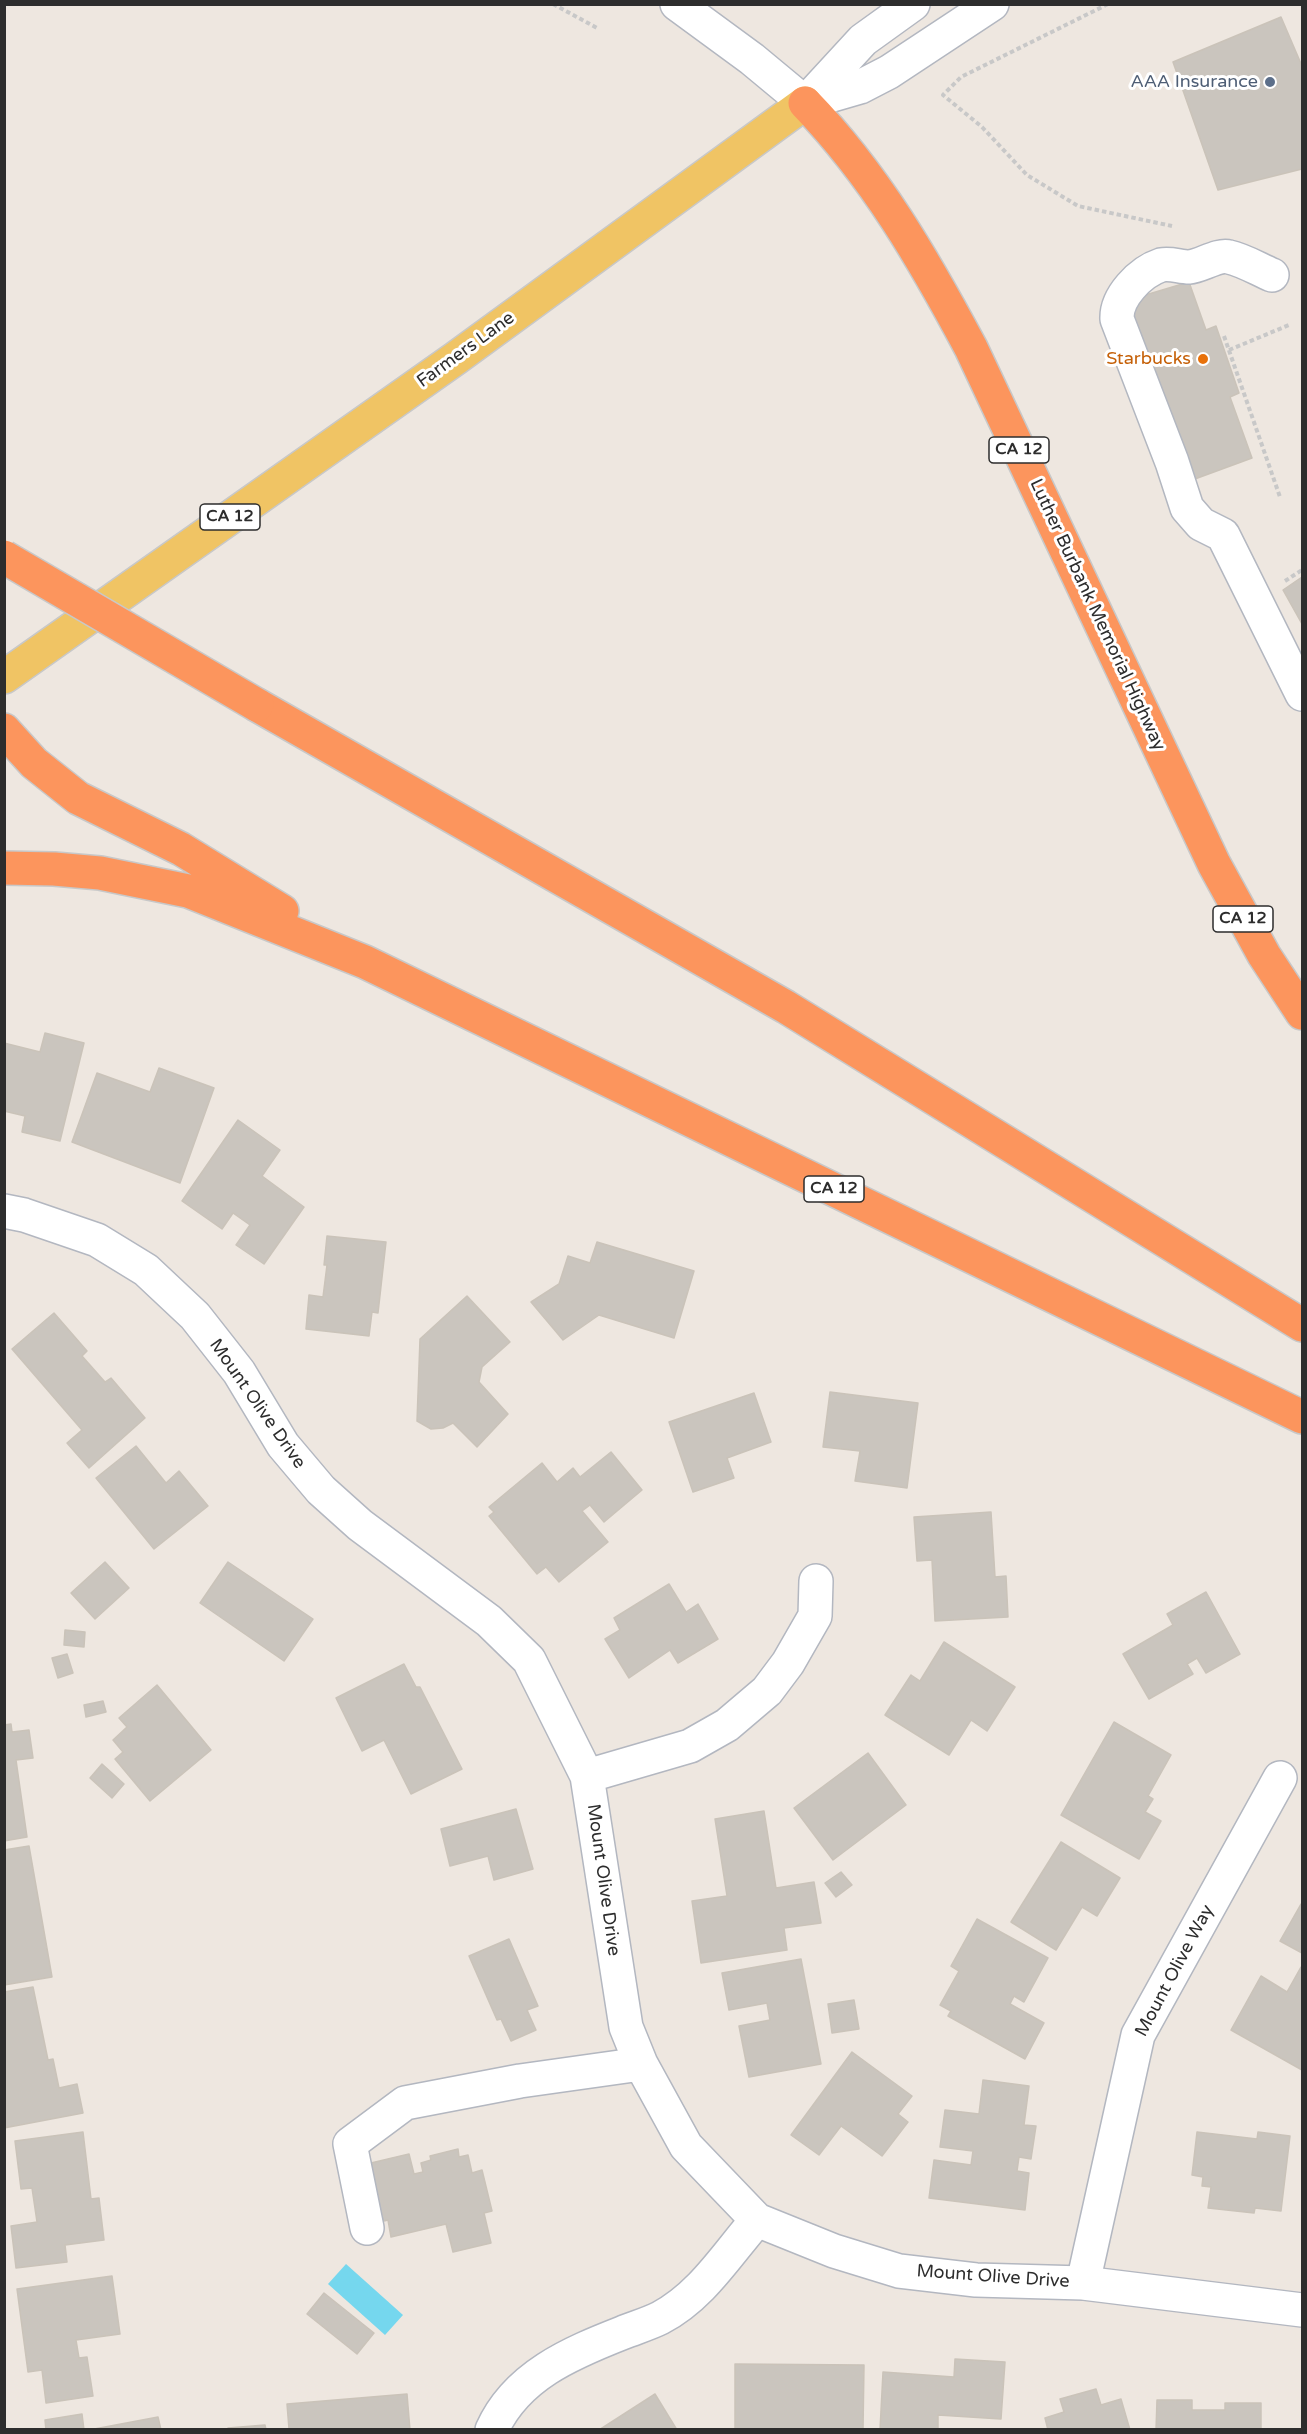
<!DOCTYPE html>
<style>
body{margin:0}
#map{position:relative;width:1307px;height:2434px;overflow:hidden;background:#eee7e0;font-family:"Varela Round",sans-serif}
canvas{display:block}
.frame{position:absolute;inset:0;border:6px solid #2d2d2d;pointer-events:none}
</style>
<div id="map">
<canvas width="1307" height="2434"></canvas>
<div class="frame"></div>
</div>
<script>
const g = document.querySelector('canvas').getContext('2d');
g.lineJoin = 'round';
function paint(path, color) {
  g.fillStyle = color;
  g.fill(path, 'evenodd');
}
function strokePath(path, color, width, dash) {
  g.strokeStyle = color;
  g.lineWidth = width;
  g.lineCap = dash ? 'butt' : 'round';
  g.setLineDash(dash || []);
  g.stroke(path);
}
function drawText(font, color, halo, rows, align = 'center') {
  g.font = font + ' "Varela Round",sans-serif';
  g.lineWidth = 6;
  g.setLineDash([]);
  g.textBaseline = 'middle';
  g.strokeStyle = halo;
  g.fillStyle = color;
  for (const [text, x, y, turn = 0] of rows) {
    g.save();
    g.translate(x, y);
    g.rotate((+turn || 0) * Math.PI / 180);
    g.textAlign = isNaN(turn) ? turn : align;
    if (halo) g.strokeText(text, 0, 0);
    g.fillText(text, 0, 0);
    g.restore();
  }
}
paint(new Path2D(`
 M346,2264L403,2315L385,2335L328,2284Z`), '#75d7ee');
const building = new Path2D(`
 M1281,17L1302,66V169L1218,190L1173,62Z
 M1189,282L1206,330L1216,326L1239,393L1230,397L1252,458L1184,483L1122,302Z
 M1302,577V624L1283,590Z
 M45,1033L84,1043L60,1141L22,1132L25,1116L4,1111V1043L40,1052Z
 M159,1068L214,1088L180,1183L72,1142L97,1073L150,1092Z
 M238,1120L280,1150L262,1176L304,1207L264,1264L236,1245L250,1225L233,1213L222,1229L182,1201Z
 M327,1236L386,1242L378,1313L372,1312L369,1336L306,1329L309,1295L323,1297L327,1265H324Z
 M597,1242L694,1271L674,1338L599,1315L563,1340L531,1302L559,1284L568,1256L590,1263Z
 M467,1296L510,1342L482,1367L479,1382L508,1414L477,1447L453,1423L443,1428L431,1429L417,1421L420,1339Z
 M54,1313L87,1351L82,1356L105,1382L111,1378L145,1418L89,1468L67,1443L82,1430L12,1349Z
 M830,1392L918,1403L907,1488L855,1481L860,1451L823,1447Z
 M754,1393L771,1442L727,1458L734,1478L693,1492L669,1422Z
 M136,1446L166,1483L179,1471L208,1506L154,1549L96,1478Z
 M611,1452L642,1490L604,1522L590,1505L582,1511L608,1542L559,1582L546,1567L537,1574L489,1516L494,1512L489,1507L542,1463L557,1482L573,1468L580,1477Z
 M991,1512L995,1577L1006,1576L1008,1617L935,1621L932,1560L917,1561L914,1517Z
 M105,1562L129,1588L95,1619L71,1593Z
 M228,1562L313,1619L284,1661L200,1603Z
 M669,1584L686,1612L698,1604L718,1639L678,1663L670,1650L629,1678L605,1639L620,1630L614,1618Z
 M1206,1592L1240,1654L1206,1673L1197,1658L1187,1664L1193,1674L1149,1699L1123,1654L1173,1625L1167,1614Z
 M65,1630L85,1632L84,1647L64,1645Z
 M944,1642L1015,1687L987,1731L971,1720L949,1755L885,1715L911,1675L920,1681Z
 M67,1654L73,1673L58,1678L52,1658Z
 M404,1664L416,1687H420L462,1769L411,1794L384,1740L362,1751L336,1698Z
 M157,1685L211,1750L150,1801L115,1759L123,1752L113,1740L127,1727L119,1718Z
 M103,1701L106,1712L86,1717L84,1705Z
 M1114,1722L1171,1755L1148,1796L1153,1799L1145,1812L1161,1821L1139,1859L1061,1815Z
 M11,1724L12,1732L29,1730L33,1758L16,1760L27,1837L4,1841V1725Z
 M868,1753L906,1805L833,1860L794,1808Z
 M102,1764L124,1784L112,1798L90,1778Z
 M516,1809L533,1869L494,1880L488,1856L450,1866L441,1829Z
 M764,1811L776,1888L814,1882L821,1923L784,1928L787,1950L701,1963L692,1901L727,1896L715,1819Z
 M1061,1842L1120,1878L1097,1916L1082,1907L1056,1950L1011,1922Z
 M29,1846L52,1977L4,1985V1850Z
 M841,1872L852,1885L836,1897L825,1883Z
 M1301,1904L1302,1905V1953L1280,1941Z
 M977,1919L1048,1958L1024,2002L1014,1996L1010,2004L1044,2023L1025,2059L948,2016L951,2011L940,2005L959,1971L951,1966Z
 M509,1939L538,2006L527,2010L536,2030L511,2041L501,2019L497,2020L469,1956Z
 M801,1959L821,2064L749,2077L739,2026L770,2020L767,2003L729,2010L722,1973Z
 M1301,1967L1302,1968V2070L1231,2030L1261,1976L1287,1992Z
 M33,1987L48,2060L53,2059L59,2088L77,2084L83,2113L4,2128V1992Z
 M854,2000L859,2029L832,2033L828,2004Z
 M852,2052L912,2096L898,2114L908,2122L882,2156L841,2126L819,2155L791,2135Z
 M983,2080L1029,2086L1024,2125L1036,2126L1031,2159L1019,2157L1017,2171L1029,2173L1025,2210L929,2198L934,2160L971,2165L973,2151L940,2147L945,2110L979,2114Z
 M83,2132L91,2199L99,2198L104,2240L65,2245L67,2262L16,2268L11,2226L37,2222L32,2188L21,2189L15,2141Z
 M1197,2132L1257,2139L1258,2132L1290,2136L1281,2211L1255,2208L1254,2213L1208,2208L1211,2187L1202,2186L1203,2177L1192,2175Z
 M458,2149L459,2157L468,2155L472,2173L482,2170L492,2211L484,2213L491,2243L453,2252L446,2224L391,2237L388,2220L376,2223L371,2163L409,2154L414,2174L423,2172L421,2163L431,2160L430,2156Z
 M112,2276L120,2334L76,2340L79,2358L87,2357L93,2396L46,2403L42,2370L28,2372L17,2289Z
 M324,2293L374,2333L357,2354L307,2314Z
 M955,2359L1005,2362L1001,2419L938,2415V2430H880L883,2372L954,2377Z
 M735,2364L864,2365L863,2430H735Z
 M1096,2389L1101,2405L1121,2399L1130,2430H1048L1045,2418L1064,2412L1060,2399Z
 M407,2394L410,2430H285L289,2429L287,2404Z
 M655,2394L677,2430H599Z
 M1157,2400H1192V2410H1225V2403H1261V2430H1156Z
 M82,2414L84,2430H46L45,2420Z
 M158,2417L161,2430H89Z
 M265,2425L266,2430H228V2428Z`);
paint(building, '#cac5be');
strokePath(building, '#cac3b9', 1.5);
const minor = new Path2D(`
 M677,4L752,59L805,103
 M805,103L860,87L889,72L992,4
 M805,103L863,40L913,4
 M1272,275C1258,269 1243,260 1229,257C1218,254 1201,266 1189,267C1180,267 1171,263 1161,265C1140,272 1116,297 1117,319L1172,462L1187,508L1201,524L1223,535L1302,694
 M4,1211L24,1215L97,1240L146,1270L195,1316L239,1372L283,1445L321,1490L360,1525L489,1621L529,1660L587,1776L626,2027L641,2064L686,2146L757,2220L834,2251L899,2271L976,2280L1083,2283L1302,2310
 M587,1776L690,1746L727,1725L767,1691L788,1663L815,1616L816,1581
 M367,2228L350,2144L405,2103L520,2081L641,2064
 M1083,2283L1138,2035L1280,1778
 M492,2430C516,2376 571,2353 622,2333C634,2328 648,2324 660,2318C702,2296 727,2254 757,2220`);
const major = new Path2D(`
 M4,677L456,358L805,103`);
const highway = new Path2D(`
 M805,103C875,175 924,260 971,348L1214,864L1264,955L1302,1013
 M257,705L786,1007L1302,1325
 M4,730L34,763L78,798L181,849L282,911
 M4,868L54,869L100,873L188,891L365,962L1302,1417`);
strokePath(minor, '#b3b7c0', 36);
strokePath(major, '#c8c8c8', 36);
strokePath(highway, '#c8c8c8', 36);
strokePath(new Path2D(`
 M553,4L599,29
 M1108,4L961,77L943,95L982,127L1027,175L1078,206L1172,226
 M1224,336L1280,497
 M1229,350L1289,325
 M1285,581L1302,570`), '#c8c8c8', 4, [4.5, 3]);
strokePath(minor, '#fff', 33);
strokePath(major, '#f0c464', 33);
strokePath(highway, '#fc955d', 33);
const highwayBridge = new Path2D(`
 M4,557L257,705`);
strokePath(highwayBridge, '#c8c8c8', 36, []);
strokePath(highwayBridge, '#fc955d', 33);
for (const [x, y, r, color] of [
 [1270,82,6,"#5c6f8a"],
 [1203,359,6,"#e8710a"]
]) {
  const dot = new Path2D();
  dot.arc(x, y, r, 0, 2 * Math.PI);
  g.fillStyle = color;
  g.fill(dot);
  strokePath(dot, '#fff', 2);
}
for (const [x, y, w] of [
 [1019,450,60],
 [230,517,60],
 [1243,919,60],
 [834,1189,60]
]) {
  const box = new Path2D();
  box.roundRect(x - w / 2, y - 13, w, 26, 4.5);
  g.fillStyle = '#fff';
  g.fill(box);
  strokePath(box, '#2d2d2d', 1.5);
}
drawText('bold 16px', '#2d2d2d', null, [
 ["CA 12",1019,450],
 ["CA 12",230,517],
 ["CA 12",1243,919],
 ["CA 12",834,1189]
]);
drawText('18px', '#4e5e75', '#fff', [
 ["AAA Insurance",1258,82]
], 'right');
drawText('18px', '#2d2d2d', '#fff', [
 ["Farmers Lane",466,350,-36],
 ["Luther Burbank Memorial Highway",1097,615,65],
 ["Mount Olive Drive",257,1404,55],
 ["Mount Olive Drive",603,1880,82],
 ["Mount Olive Way",1175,1971,-62],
 ["Mount Olive Drive",993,2277,4]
]);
drawText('18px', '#c56008', '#fff', [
 ["Starbucks",1191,359]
], 'right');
</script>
